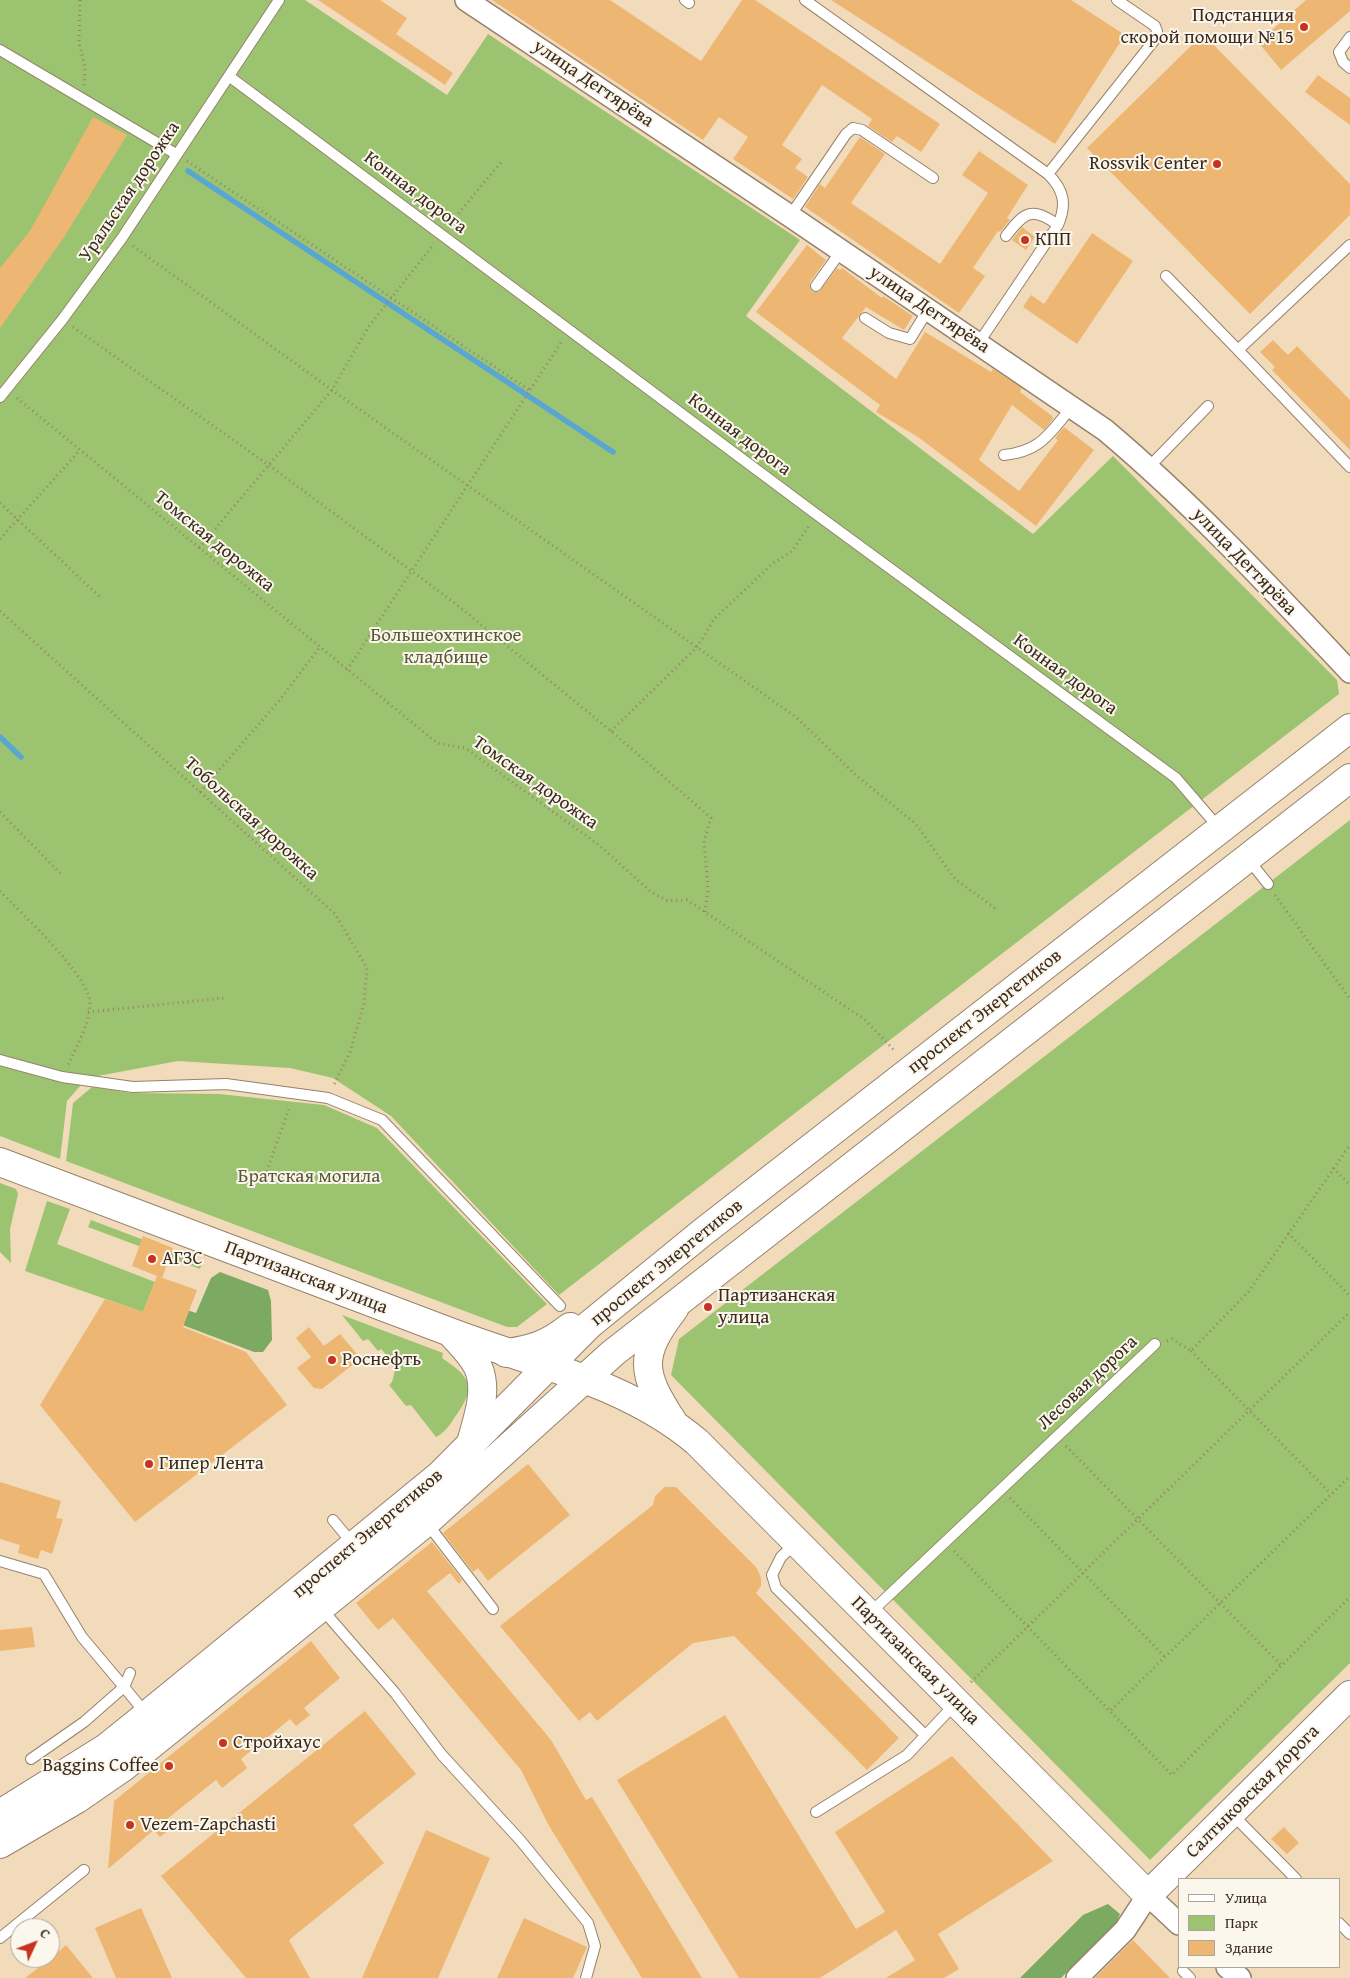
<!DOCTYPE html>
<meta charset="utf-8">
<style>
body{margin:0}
#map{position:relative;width:1350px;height:1978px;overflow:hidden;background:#f2dbbb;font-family:"Gentium Book Plus",serif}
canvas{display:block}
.legend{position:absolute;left:1178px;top:1878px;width:162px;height:90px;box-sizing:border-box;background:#fbf7ec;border:1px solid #aea59a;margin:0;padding:6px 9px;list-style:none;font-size:15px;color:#3b2a1e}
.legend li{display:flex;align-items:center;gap:10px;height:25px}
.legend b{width:25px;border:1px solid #aea59a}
.north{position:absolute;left:10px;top:1918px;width:50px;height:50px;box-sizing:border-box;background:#fbf7ec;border:1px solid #aea59a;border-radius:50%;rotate:47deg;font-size:14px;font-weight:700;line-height:20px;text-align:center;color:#3b2a1e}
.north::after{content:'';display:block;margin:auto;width:18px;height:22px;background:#c8321e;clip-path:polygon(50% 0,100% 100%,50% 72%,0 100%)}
</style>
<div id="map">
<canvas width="1350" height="1978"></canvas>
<ul class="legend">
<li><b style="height:6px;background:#fff"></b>Улица</li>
<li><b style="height:14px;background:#9cc470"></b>Парк</li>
<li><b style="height:14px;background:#edb773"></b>Здание</li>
</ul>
<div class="north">С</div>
</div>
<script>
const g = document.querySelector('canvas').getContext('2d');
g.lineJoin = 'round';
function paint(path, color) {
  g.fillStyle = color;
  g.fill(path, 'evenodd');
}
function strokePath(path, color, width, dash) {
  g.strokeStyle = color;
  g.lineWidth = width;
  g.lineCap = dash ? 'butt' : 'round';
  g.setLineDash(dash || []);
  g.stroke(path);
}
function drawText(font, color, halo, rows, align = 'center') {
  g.font = font + ' "Gentium Book Plus",serif';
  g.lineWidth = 4;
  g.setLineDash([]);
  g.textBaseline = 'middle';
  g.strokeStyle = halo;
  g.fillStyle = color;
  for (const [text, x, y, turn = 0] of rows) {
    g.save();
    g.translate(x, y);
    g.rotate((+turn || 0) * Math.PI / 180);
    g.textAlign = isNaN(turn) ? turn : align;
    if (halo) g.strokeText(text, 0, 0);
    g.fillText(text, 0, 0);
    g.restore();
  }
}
paint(new Path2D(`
 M0,0H305L447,95L488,34L800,240L746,316L1033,534L1113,456L1337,680L1339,694L559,1295L391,1116L333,1078L290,1068L178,1061L87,1078L67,1101L60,1159L0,1136Z
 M1350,820V1663L1150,1860L671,1375L679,1339Z
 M92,1087L131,1093L219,1094L324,1105L377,1128L547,1304L517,1327H507L66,1161L73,1103Z
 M0,1183L16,1189L18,1194L10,1229L11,1263L0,1252Z
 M47,1201L70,1209L57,1244L155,1282L143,1312L25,1271Z
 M91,1220L202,1262L200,1269L88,1227Z
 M342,1315L443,1353L442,1358C468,1376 478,1385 457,1414C451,1423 446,1432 436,1437L411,1405L406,1406L389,1385L392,1382L395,1370L388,1362L389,1358L381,1349L378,1351L368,1339L363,1341Z`), '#9cc470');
paint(new Path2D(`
 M220,1272L268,1290L271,1301L272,1340L263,1352H254L148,1312L157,1300L196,1313L211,1278Z
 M1108,1904L1120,1914L1117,1922L1061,1978H1020L1083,1915Z`), '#7daa62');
strokePath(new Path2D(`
 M188,171L613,452
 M0,737L21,757`), '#59a6d2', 5.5);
paint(new Path2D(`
 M318,0H380L407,18L396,34L453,73L445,85Z
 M492,0H610L701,61L742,0H755L940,124L921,152L897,136L892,142L868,126L872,119L822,85L782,145L802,159L795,168L808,177L793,199L733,159L748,137L719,117L703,140Z
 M831,0H1071L1125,35L1055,144Z
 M1306,0H1350V11L1281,70L1258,42Z
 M1203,34L1350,184V215L1250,314L1087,148Z
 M1318,75L1350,98V125L1305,92Z
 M93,117L127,135L64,237L0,328V268L30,231Z
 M860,137L885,154L851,203L940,264L988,193L962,175L979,151L1028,185L1007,218L1010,220L1000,232L998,231L973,268L985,276L959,313L805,207L820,184L825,188Z
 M1022,227L1035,237L1026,250L1012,240Z
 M1092,233L1133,261L1077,344L1023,307L1031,295L1044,304Z
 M807,245L826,260L810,282V288L812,292H819L837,268L840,270L842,268L882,298L883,296L913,316L904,330L866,307L842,338L896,379L925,332L991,372L993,369L1022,388L1020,392L1052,416L1053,419L1044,430L1012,405L979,460L1019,491L1058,440L1055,438L1064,427L1094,450L1036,526L918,437L876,412L880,405L756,312Z
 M1273,340L1288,355L1297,346L1350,400V450L1272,370L1275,367L1260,352Z
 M143,1236L173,1248L162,1278L132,1266Z
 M157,1276L197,1290L183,1327L246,1352L287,1405L135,1522L40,1405L105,1299L143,1312Z
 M309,1327L324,1346L340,1334L357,1354L355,1363L322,1389L314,1388L297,1368L311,1357L296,1338Z
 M528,1464L570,1515L488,1581L478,1568L473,1572L443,1533Z
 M0,1482L61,1501L56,1518L63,1519L52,1554L41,1550L38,1559L18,1553L20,1545L0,1539Z
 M665,1487H676L757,1568L761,1578V1586L756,1593L899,1738L867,1770L734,1636L693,1643L597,1721L590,1712L579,1721L500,1626L653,1505L655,1496Z
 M432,1542L462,1580L459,1584L450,1573L427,1591L551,1740L586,1800L592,1797L702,1978H642L548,1824L521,1770L393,1618L378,1630L356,1603Z
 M32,1627L35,1647L0,1651V1630Z
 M311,1641L340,1678L304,1708L310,1715L296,1726L290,1719L241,1759L247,1768L222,1788L216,1780L167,1819L173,1827L160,1837L154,1830L108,1869L114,1801Z
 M365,1711L416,1774L353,1825L384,1863L289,1940L310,1978H246L161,1876Z
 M725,1715L856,1929L885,1912L835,1832L952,1756L1053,1861L938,1934L959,1969L944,1978H886L915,1960L896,1930L820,1978H739L617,1780Z
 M1284,1827L1299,1843L1287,1854L1271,1839Z
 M426,1830L490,1858L438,1978H362Z
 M141,1908L172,1978H116L95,1928Z
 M524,1918L587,1947L573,1978H497Z
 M1133,1940L1170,1978H1095Z
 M66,1945L93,1978H25L38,1968L34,1964L41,1958H50V1951L54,1948L58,1952Z`), '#edb773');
const lane = new Path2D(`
 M685,0L689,3
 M805,0L1048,174C1064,190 1067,204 1058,225
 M1350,37L1339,52L1343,62L1350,68
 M0,50L176,154
 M230,77L816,514L1176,778L1219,828
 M1048,174L1156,38L1157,31L1155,26L1117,0
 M790,216L846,134L853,128L862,130L933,178
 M1350,245L1238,350L1350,467
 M1166,276L1238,350
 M816,286L841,251
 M865,318L889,333L910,339L928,310
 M978,344L1058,225C1032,206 1024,212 1006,236
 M0,397L62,320L122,238L279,0
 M1004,455C1041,451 1049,434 1071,408
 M1149,467L1208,406
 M1248,859L1268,884
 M0,1060L62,1077L133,1087L226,1084L328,1098L382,1120L560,1306
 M333,1520L353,1544
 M426,1522L493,1609
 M796,1543L781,1557L772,1575L776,1588L925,1735
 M0,1561L44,1574L82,1637L124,1687L84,1722L31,1759
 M321,1608L395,1693L442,1755L520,1840L588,1923L595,1946L586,1978
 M870,1613L1155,1344
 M130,1673L124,1687L147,1715
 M816,1812L907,1755L956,1703
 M1232,1814L1296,1879
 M1339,1923L1350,1934
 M0,1938L84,1870
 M1183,1971L1190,1978`);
const street = new Path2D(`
 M466,0L790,216L1105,430C1193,504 1271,588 1350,672
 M1227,1967L1240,1978
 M1077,1978L1125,1930L1148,1895L1179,1924`);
const secondary = new Path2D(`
 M0,1162C150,1218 300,1276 450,1332C534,1364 627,1383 697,1442L1148,1895L1350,1695
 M451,1333C460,1343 472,1354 478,1367C489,1392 476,1423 470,1447
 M673,1422C641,1373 638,1356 674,1309`);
const primary = new Path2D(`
 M506,1353C532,1350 549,1344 570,1327
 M0,1814L106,1748L147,1715L440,1475L589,1325L703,1232L1350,728
 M0,1844L77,1799L122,1768L426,1522L613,1353L1350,778`);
strokePath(lane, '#96826c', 12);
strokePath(street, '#96826c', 24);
strokePath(secondary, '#96826c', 30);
strokePath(primary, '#96826c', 30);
strokePath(new Path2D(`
 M80,0L79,43L85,67L84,86
 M187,161L529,390
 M449,225L501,162
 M133,246L332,390L796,717L858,777L915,823L955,879L996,909
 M73,327L270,466L456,604L611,731L711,818L704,841L708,889L705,912
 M17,398L437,743L465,748L599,845L651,892L668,901L687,900L864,1019L894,1050
 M0,503L100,597
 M0,539L80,450
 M199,548L332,390L369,326L434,244
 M0,611L335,914L367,968L364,1003L350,1052L333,1087
 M347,670L562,341
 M611,731L698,646L714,619L772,564L792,551L810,524
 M200,792L278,702L320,647
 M0,812L63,876
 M0,891C20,912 91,977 90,1004C89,1025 77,1046 68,1065
 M1275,895L1350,999
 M88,1012L224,998
 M1333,1168L1350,1185
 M265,1176L290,1106
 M1288,1233L1350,1296
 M1167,1341L1172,1339L1191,1351L1249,1291L1350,1145
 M1191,1351L1331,1494
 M1066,1446L1281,1665
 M1010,1498L1165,1657
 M954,1551L1172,1775L1350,1597
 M971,1682L1350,1312
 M1111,1710L1350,1476`), '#96826c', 3, [1, 4]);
strokePath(lane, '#fff', 10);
strokePath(street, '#fff', 21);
strokePath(secondary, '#fff', 28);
strokePath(primary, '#fff', 28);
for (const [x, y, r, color] of [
 [1304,27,5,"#c8321e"],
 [1217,164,5,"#c8321e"],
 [1025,240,5,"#c8321e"],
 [152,1259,5,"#c8321e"],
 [708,1307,5,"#c8321e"],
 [332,1360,5,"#c8321e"],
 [149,1464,5,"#c8321e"],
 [223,1743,5,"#c8321e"],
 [169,1766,5,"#c8321e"],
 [130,1825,5,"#c8321e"]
]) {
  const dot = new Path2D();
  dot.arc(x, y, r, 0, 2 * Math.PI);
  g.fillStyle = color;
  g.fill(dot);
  strokePath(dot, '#fbf7ec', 2);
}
drawText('19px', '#3b2a1e', '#fbf7ec', [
 ["Подстанция",1294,16,"right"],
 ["скорой помощи №15",1294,38,"right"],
 ["Rossvik Center",1207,164,"right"],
 ["КПП",1035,240],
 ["АГЗС",162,1259],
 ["Партизанская",718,1296],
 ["улица",718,1318],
 ["Роснефть",342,1360],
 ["Гипер Лента",159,1464],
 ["Стройхаус",233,1743],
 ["Baggins Coffee",159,1766,"right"],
 ["Vezem-Zapchasti",140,1825]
], 'left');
drawText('19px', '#3b2a1e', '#fbf7ec', [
 ["улица Дегтярёва",593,84,34],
 ["Уральская дорожка",130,192,-56],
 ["Конная дорога",415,193,37],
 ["улица Дегтярёва",929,310,34],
 ["Конная дорога",739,435,37],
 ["Томская дорожка",214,542,39],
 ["улица Дегтярёва",1244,562,46],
 ["Конная дорога",1065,675,36],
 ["Томская дорожка",535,783,35],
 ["Тобольская дорожка",251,819,42],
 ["проспект Энергетиков",985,1012,-38],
 ["проспект Энергетиков",667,1263,-39],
 ["Партизанская улица",306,1278,21],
 ["Лесовая дорога",1088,1383,-43],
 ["проспект Энергетиков",368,1534,-40],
 ["Партизанская улица",915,1661,45],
 ["Салтыковская дорога",1253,1792,-45]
]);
drawText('19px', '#585837', '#fbf7ec', [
 ["Большеохтинское",446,636],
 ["кладбище",446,658],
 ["Братская могила",309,1177]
]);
</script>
